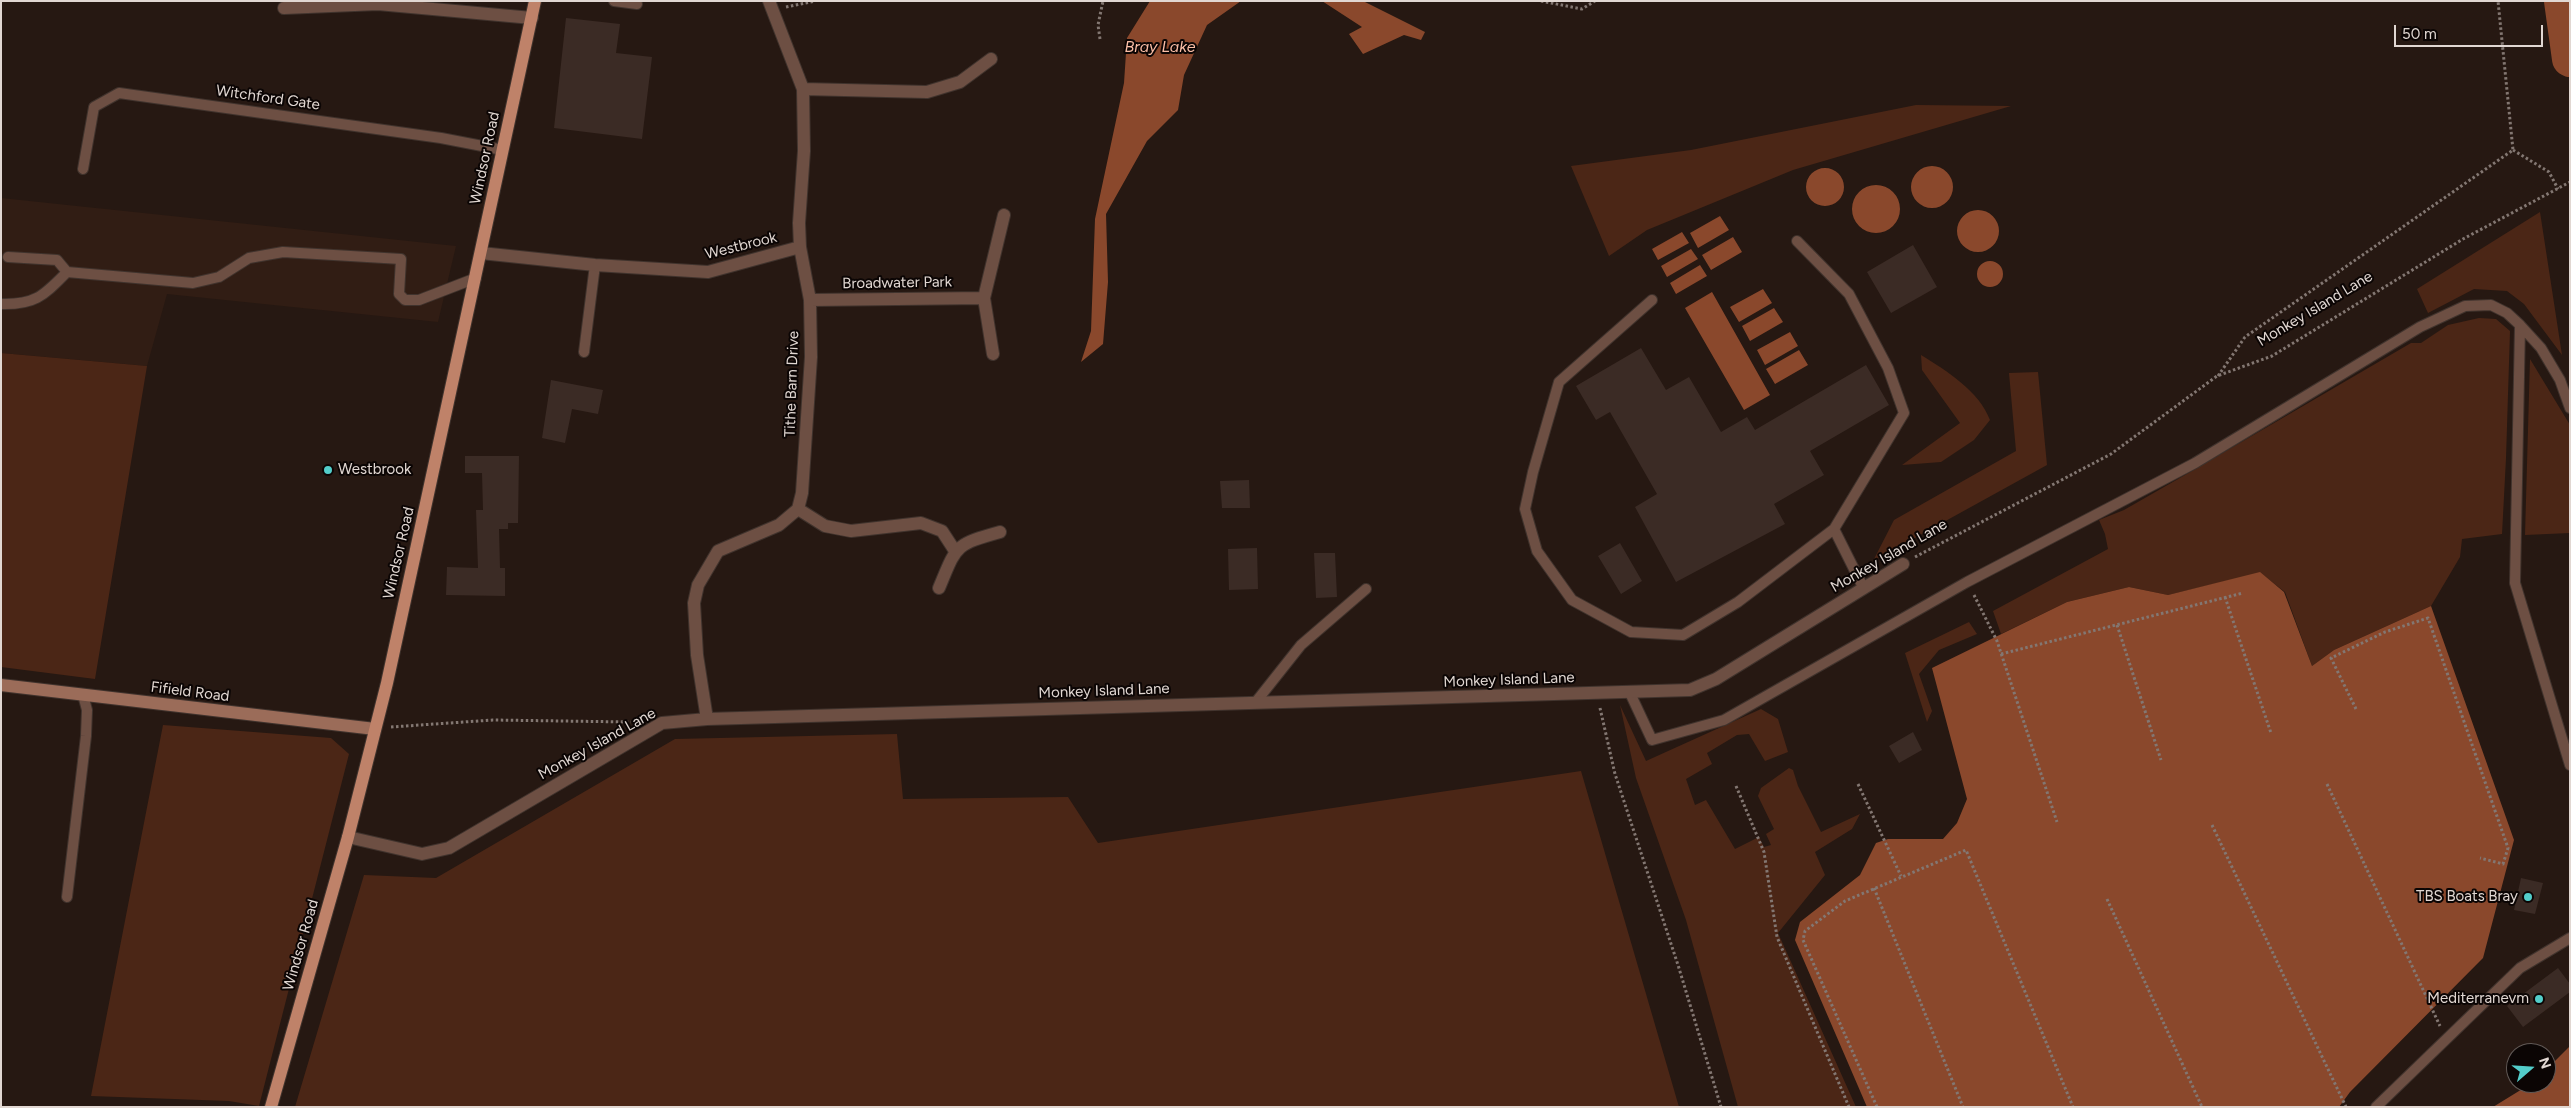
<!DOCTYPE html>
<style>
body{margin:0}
#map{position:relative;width:2571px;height:1108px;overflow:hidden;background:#261812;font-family:Figtree,sans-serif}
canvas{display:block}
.frame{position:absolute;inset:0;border:2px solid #e1d7d2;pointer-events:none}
.north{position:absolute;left:2506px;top:1043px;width:50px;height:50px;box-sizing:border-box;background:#0b0504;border:1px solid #615956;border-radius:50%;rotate:71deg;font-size:14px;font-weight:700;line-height:20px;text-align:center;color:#e1d7d2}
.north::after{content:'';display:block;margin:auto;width:18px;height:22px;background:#53cdca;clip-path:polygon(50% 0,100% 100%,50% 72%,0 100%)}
.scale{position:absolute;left:2394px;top:25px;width:149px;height:22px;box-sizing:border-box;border:2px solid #e1d7d2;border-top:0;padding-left:6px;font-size:15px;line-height:18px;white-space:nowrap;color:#e1d7d2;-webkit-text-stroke:4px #0b0504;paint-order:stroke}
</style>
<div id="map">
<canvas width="2571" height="1108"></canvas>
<div class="frame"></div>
<div class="north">N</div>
<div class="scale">50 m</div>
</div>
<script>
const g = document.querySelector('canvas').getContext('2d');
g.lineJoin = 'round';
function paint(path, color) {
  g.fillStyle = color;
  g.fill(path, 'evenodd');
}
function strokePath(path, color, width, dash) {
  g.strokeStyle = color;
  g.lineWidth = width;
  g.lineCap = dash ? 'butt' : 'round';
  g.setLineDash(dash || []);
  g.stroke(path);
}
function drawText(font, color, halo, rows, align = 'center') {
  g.font = font + ' Figtree,sans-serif';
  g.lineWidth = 4;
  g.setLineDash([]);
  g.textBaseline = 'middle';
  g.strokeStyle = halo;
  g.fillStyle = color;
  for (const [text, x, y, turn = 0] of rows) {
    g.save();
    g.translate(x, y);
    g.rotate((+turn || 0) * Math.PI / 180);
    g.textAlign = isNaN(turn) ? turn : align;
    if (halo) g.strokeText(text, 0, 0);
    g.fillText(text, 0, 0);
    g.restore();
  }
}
paint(new Path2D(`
 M1,198L456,246L438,322L167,294L147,366L1,353Z`), '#311d14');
paint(new Path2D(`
 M1916,105L2011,106L1793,170L1647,230L1609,256L1571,166L1691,150Z
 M2540,212L2562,355L2524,304L2507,291L2474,289L2428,313L2417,289Z
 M2479,318L2496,319L2510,331L2506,458L2502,534L2462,539L2460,557L2431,606L2334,650L2312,666L2285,592L2260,573L2168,595L2129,587L2067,602L2001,634L1993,611L2108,549L2105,534L2099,520L2124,510L2185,475L2411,343H2421L2448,325Z
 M1,353L147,366L95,679L1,667Z
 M1921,355C1947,371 1979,391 1990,420L1974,440L1941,462L1902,465L1960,423L1922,370Z
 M2530,359L2570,425V533L2525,535Z
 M2038,372L2047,465L1873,561L1894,520L2016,451L2009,373Z
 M1969,622L1977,634L1939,650L1919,674L1932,711L1927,722L1905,653Z
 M1620,705L1646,761L1761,709L1778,719L1788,752L1765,761L1749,734L1737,735L1707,753L1712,764L1686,779L1695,805L1706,800L1735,849L1759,837L1764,847L1771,845L1766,834L1774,829L1758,796L1761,788L1789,768L1793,770L1798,786L1821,832L1860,814L1852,829L1815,852L1825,875L1778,933L1856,1107H1738L1686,920L1636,778Z
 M163,725L331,738L349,754L259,1106L229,1101L91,1096Z
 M897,734L903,799L1068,797L1098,843L1581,771L1679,1107H295L364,875L436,878L675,739Z`), '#4b2616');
paint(new Path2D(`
 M1150,1H1241L1207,25L1184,75L1178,110L1147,141L1106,214L1108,282L1103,344L1081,362L1091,331L1095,219L1124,83L1127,38Z
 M1322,1H1363L1425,32L1421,40L1404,35L1363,54L1349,34L1362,27Z
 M1911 187a21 21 0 1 1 42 0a21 21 0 1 1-42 0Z
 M1806 187a19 19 0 1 1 38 0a19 19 0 1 1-38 0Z
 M1852 209a24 24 0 1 1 48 0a24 24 0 1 1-48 0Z
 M1957 231a21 21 0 1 1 42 0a21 21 0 1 1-42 0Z
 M1720,216L1729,230L1698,248L1690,233Z
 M1682,232L1689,243L1658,260L1652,249Z
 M1733,237L1742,252L1711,270L1702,255Z
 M1691,249L1698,259L1667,277L1661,266Z
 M1977 274a13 13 0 1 1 26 0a13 13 0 1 1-26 0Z
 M1700,265L1707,276L1676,294L1670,283Z
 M1763,289L1772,303L1739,322L1730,307Z
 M1712,292L1770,395L1744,410L1685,308Z
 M1774,308L1783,322L1750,341L1742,326Z
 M1790,332L1798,346L1765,365L1757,350Z
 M1799,350L1808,365L1775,384L1766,369Z
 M2260,572L2284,592L2312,666L2334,650L2431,606L2514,840L2483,958L2350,1092L2339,1107H1867L1795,940L1800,922L1860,875L1876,843L1888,839H1943L1957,823L1967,799L1932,668L2067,602L2129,587L2168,595Z
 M2570,1046V1107H2493L2532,1083H2546V1070Z`), '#8a482c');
strokePath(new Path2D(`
 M2562,1L2570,59`), '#8a482c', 36);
paint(new Path2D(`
 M566,18L620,24L616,53L652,57L642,139L554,128Z
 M1913,245L1937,287L1891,313L1867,272Z
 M1641,348L1666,390L1689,377L1721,432L1747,417L1755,430L1866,365L1889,405L1810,451L1824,475L1774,504L1785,524L1676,582L1635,507L1657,494L1610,412L1596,420L1576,386Z
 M551,380L603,390L598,414L572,409L565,443L542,438Z
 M465,456H519L518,523H508V529H499L500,568H505V596L446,595L447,567L478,568L476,510H483L482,473H465Z
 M1249,480L1250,508H1222L1220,481Z
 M1620,543L1642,581L1621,594L1598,556Z
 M1257,548L1258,589L1229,590L1228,549Z
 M1314,553H1335L1337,597L1316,598Z
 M1913,732L1922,750L1899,763L1889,746Z
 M2521,878L2543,883L2535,914L2514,910Z
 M2558,968L2570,984V992L2523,1027L2507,1006Z`), '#3b2b25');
const lane = new Path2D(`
 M614,1L637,4
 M83,169L94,107L119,93L441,138L503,150
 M1797,241L1849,294L1888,368L1904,413L1834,529
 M8,257L57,260L67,272
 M1652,300L1559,382L1533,472L1525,509L1537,551L1572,600L1631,632L1683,635L1738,602L1834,529L1863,587
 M1,304C36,305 44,295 67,272L193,283L219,277L249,258L283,252L401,259L399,294L405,300H419L476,278
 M2520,325L2515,583L2570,765
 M584,352L595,265
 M1630,693L1652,740L1724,720L1967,582L2195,463L2420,327L2465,306L2491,305L2507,313L2520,325L2541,348L2560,380L2570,408
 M1255,703L1301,645L1366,589
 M67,897L86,736L87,710L83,695
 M2376,1107L2520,968L2570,938`);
const street = new Path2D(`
 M284,8L378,4L532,18
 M803,89L927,92L960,82L991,59
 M481,253L595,265L708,272L800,247
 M810,300L984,298
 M993,354L984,298L1004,215
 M798,509L825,526L851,531L921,523L942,531L955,551
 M939,588C957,545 954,545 1000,532
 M707,719L697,655L694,603L698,585L718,551L779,525L798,509L802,493L811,357L810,300L800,247L799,223L804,151L803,89L769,1
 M348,837L422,854L449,848L662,723L707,719L1690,690L1716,679L1903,564`);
const secondary = new Path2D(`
 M1,685L375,729`);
const primary = new Path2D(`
 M271,1107L348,837L387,683L535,1`);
strokePath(lane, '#40332d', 12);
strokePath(street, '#40332d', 14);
strokePath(secondary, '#40332d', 14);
strokePath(primary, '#40332d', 14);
strokePath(new Path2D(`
 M1541,1L1582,9L1595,1
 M786,7L815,1
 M1100,39L1098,25L1103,1
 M2513,150L2549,172L2558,189
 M2218,376L2245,337L2513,150L2498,1
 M1915,557L2111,454L2217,376L2272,356L2463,239L2570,182
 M1974,595L1997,641L2057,822
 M2225,597L2271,733
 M2117,625L2161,760
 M2001,654L2243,593
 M1600,708L1615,774L1678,965L1721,1107
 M2356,709L2331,658L2385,632L2428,618L2508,848L2503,864L2480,858
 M391,727L493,720L631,722
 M1858,784L1901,876
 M2327,784L2440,1026
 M1736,786L1764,852L1777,937L1849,1107
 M2212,825L2346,1107
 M1874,888L1963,1107
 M2107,899L2202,1107
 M1877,1107L1803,940L1805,931L1845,901L1966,850L2073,1107`), '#837772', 3, [2.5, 2.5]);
strokePath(lane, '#6d4f43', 10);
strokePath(street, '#6d4f43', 12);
strokePath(secondary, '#9b6c59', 12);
strokePath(primary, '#bf8269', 12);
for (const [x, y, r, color] of [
 [328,470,5,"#53cdca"],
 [2528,897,5,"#53cdca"],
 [2539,999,5,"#53cdca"]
]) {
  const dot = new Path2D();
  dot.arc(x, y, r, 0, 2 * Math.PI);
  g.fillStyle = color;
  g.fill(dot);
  strokePath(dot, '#0b0504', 2);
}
drawText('15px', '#e1d7d2', '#0b0504', [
 ["Witchford Gate",268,98,8],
 ["Windsor Road",485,158,-78],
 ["Westbrook",741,246,-14],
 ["Broadwater Park",897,283,-1],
 ["Monkey Island Lane",2315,309,-31],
 ["Tithe Barn Drive",792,384,-88],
 ["Windsor Road",399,553,-77],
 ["Monkey Island Lane",1889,556,-30],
 ["Monkey Island Lane",1509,680,-2],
 ["Monkey Island Lane",1104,691,-2],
 ["Fifield Road",190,692,7],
 ["Monkey Island Lane",597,744,-29],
 ["Windsor Road",301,945,-74]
]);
drawText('15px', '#e1d7d2', '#0b0504', [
 ["Westbrook",338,470,"left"],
 ["TBS Boats Bray",2518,897],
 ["Mediterranevm",2529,999]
], 'right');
drawText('italic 16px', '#fbbfa7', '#0b0504', [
 ["Bray Lake",1160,47]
]);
</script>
